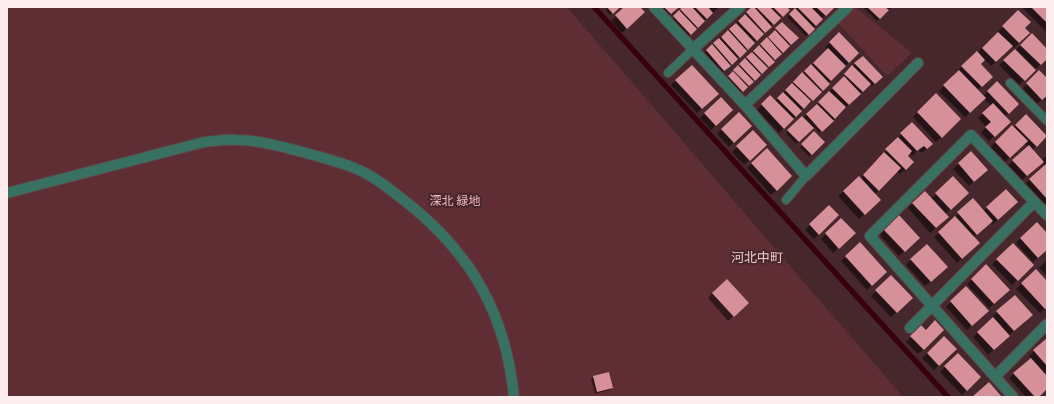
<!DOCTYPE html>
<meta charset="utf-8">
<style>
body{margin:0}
#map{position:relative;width:1054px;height:404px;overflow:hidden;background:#46272b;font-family:"PT Sans",sans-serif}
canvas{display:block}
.frame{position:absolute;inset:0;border:8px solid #feedef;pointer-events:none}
</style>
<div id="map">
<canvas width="1054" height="404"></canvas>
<div class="frame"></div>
</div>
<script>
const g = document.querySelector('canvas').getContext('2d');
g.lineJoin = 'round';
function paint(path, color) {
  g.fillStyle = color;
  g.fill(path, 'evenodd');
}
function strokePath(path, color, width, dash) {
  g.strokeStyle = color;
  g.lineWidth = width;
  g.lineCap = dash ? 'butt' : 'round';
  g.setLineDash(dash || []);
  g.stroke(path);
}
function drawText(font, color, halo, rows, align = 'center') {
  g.font = font + ' "PT Sans","Noto Sans JP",sans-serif';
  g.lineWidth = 4;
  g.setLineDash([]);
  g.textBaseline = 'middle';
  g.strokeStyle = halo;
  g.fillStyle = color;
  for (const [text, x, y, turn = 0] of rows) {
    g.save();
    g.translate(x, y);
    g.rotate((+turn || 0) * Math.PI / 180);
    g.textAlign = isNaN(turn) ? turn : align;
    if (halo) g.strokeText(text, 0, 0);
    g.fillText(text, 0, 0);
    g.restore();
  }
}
paint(new Path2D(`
 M7,7H567L903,397H7Z
 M855,7L912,53L887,76L838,23Z`), '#5f2e35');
paint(new Path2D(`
 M609,7H619L610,15L606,10Z
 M625,7H639L644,12L622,33L611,21Z
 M660,7H677L668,16Z
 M684,7H719L688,36L672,19Z
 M752,7H790L722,73L704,53Z
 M798,7H833L806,36L787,17Z
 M863,7H892L877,21Z
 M1024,7H1047V33L1023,8Z
 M1018,11L1024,28L1029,33L1014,48L1012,46L991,66L985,60L980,64L991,77L977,90L983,96L997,83L1017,104L1004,117L1009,122L989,141L981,133L986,127L978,118L991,106L984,98L965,117L939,91L962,66L999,33L998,32Z
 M782,23L797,38L740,93L726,79Z
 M839,34L858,53L779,133L757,110L770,96L775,101L827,50L825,48Z
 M1032,35L1047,50V58L1019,85L999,65Z
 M862,57L882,77L872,86L870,84L820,133L814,127L796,144L786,133L817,105Z
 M1039,72L1047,80V102L1043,98L1037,104L1022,89Z
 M676,80L713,99L697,113L671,85Z
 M936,95L960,119L936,142L913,117Z
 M721,98L732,110L711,130L700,118Z
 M739,114L750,126L729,147L717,134Z
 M1026,116L1046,136L1032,150L1041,161L1047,155V202L1043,205L1025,184L1045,166L1042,162L1022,180L1008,166L1028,147L1024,143L1005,162L990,147Z
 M912,123L932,144L922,153L918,150L912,156L909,152L906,156L913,162L900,174L897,171L874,195L875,205L859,219L838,196L859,178L860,179Z
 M753,131L761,150L744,165L732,152Z
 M814,133L824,142L809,156L800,147Z
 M971,152L982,174L969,186L953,169Z
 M752,163L786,181L771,195L747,168Z
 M952,178L967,193L945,214L943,221L930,233L908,208L913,203L931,199Z
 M973,200L983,211L987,208L1012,207L993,224L991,222L973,237V248L957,263L934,237Z
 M829,206L838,215L814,239L805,230Z
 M841,219L849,238L833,253L821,239Z
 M884,230L914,243L899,256L879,234Z
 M1047,234V249L1033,262L1016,243L1021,238Z
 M1013,244L1033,265L1012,285L992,264Z
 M926,245L941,272L925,286L906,265Z
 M846,257L881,277L867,290L841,261Z
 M1047,260V276L1039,268Z
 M986,266L1004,294L989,308L967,284Z
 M1036,270L1047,282V306L1040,313L1016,289Z
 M891,277L911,298L891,317L871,296Z
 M966,288L982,315L967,330L946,307Z
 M712,293L743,308L728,321L708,298Z
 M997,312L1026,319L988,355L973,337L993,318L992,317Z
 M921,327L926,331L943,330L918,354L906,342Z
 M944,337L956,349L934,370L922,358Z
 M1047,339V389L1038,397H1026L1009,378L1031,358L1029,356Z
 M958,354L980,377L962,395L940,372Z
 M594,377L612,388L610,390L595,394L591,379Z`), '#0007');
strokePath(new Path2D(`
 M594,7L948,397`), '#37000f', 5.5);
paint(new Path2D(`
 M607,7H620L613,14Z
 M624,7H640L645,12L627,29L615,15Z
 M664,7H677L678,8L671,14Z
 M683,7H692L705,21L698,28L680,9Z
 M695,7H708L713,13L707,19Z
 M752,7H754L772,27L765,33L746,12Z
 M756,7H770L781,18L774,25Z
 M773,7H787L790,10L783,17Z
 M797,7H811L823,19L816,26Z
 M816,7H835L826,16Z
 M867,7H885L889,10L880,19Z
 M1031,7H1047V23Z
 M795,8L815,29L809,35L789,14Z
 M679,10L697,29L691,35L673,16Z
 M1018,10L1031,22L1025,28L1030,33L1019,43L1002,26Z
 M745,14L764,34L757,41L738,21Z
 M782,22L799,38L791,45L775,28Z
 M736,23L755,43L748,50L729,29Z
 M728,30L747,51L740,58L721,37Z
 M775,30L790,46L783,53L768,37Z
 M839,32L859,53L849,63L829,42Z
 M998,32L1013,46L996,62L982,48Z
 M1032,33L1047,49V59L1041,65L1020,45Z
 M767,37L782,54L775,60L760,44Z
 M719,38L738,59L732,65L713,43Z
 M712,44L731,66L724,71L706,50Z
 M759,45L775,62L769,67L753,51Z
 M828,48L846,66L831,81L813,63Z
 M1015,49L1036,70L1025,81L1003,60Z
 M977,51L985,60L981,64L993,77L982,87L961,66Z
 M752,52L768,68L762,74L746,57Z
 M863,56L883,77L875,84L854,63Z
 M745,58L761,75L755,81L739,64Z
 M811,64L830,84L823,91L804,71Z
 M692,65L719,94L702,109L675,80Z
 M738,65L754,82L749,86L733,70Z
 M852,65L871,84L863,92L844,74Z
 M959,70L986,98L970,113L943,85Z
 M1039,70L1047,78V96L1042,100L1026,83Z
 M733,71L748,87L743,92L728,76Z
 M802,72L822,92L813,101L793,82Z
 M844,76L861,94L849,105L832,88Z
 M997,81L1019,104L1009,114L987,91Z
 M792,83L811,101L804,109L785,90Z
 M829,91L846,107L835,119L818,102Z
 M783,92L802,111L796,117L777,98Z
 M936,93L961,119L942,138L917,112Z
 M770,95L794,119L784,129L761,104Z
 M721,97L733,110L716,126L704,113Z
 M993,103L1011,122L995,137L985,127L991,122L982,113Z
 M817,104L834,121L822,132L806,114Z
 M739,112L752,126L734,143L721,129Z
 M1026,114L1047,136L1037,147L1015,125Z
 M802,116L814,128L799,142L787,130Z
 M912,122L933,144L927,149L924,146L917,151L900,133Z
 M1012,125L1028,141L1010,158L995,142Z
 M753,130L767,145L750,161L736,146Z
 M814,131L825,142L812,155L801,144Z
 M898,137L912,151L908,156L914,162L906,170L885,149Z
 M1029,145L1044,162L1027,176L1012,160Z
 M767,148L792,176L777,191L751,163Z
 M971,151L988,170L974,182L958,163Z
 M884,152L901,168L879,191L863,175Z
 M1046,164L1047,165V199L1029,179Z
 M859,176L881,200L865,215L843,191Z
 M953,176L969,193L951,210L935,193Z
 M1006,189L1018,202L998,220L986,207Z
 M925,191L949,217L936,228L912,203Z
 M973,198L993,221L977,235L957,212Z
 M829,205L839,215L819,235L809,224Z
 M899,215L920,238L905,252L883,229Z
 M955,216L980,243L962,259L938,232Z
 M841,218L856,233L839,249L825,233Z
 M1037,222L1047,233V250L1038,258L1020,238Z
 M860,242L887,272L872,286L845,256Z
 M1013,243L1034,265L1018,281L996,259Z
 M927,244L948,267L931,282L910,259Z
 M986,264L1010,290L994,304L971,279Z
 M1036,269L1047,281V308L1045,309L1021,283Z
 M891,275L913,298L897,313L875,290Z
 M727,279L749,303L734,317L712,293Z
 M966,286L989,311L972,326L950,301Z
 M1015,295L1033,315L1014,331L996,311Z
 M993,317L1010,336L994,350L977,332Z
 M935,320L944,330L924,350L910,336L921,325L926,330Z
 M944,336L957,349L939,366L927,353Z
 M1047,338V366L1033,350Z
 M958,353L981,377L967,391L944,366Z
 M1031,358L1047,376V389L1039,397H1035L1013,373Z
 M609,372L613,388L597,392L593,376Z
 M989,382L1002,397H972Z`), '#d69099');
const lane = new Path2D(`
 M668,73L692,50
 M1010,83L1047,121
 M786,200L806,176`);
const street = new Path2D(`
 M654,7L745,105L806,176L918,63
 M692,50L740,7
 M745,105L848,7
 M7,193L204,142C215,141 226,139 237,140C259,140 284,147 306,153C327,159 349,164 369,175C383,183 397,195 410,205C473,256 506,316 514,397
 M910,328L1034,202
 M995,377L1047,324
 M1013,397L870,236L971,135L1047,215`);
strokePath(lane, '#604346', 10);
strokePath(street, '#604346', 12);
strokePath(lane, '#387162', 8);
strokePath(street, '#387162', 10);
drawText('12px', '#f6bac1', '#46272b', [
 ["深北 緑地",455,202]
]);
drawText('13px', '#f1c8cc', '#46272b', [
 ["河北中町",757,258]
]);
</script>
